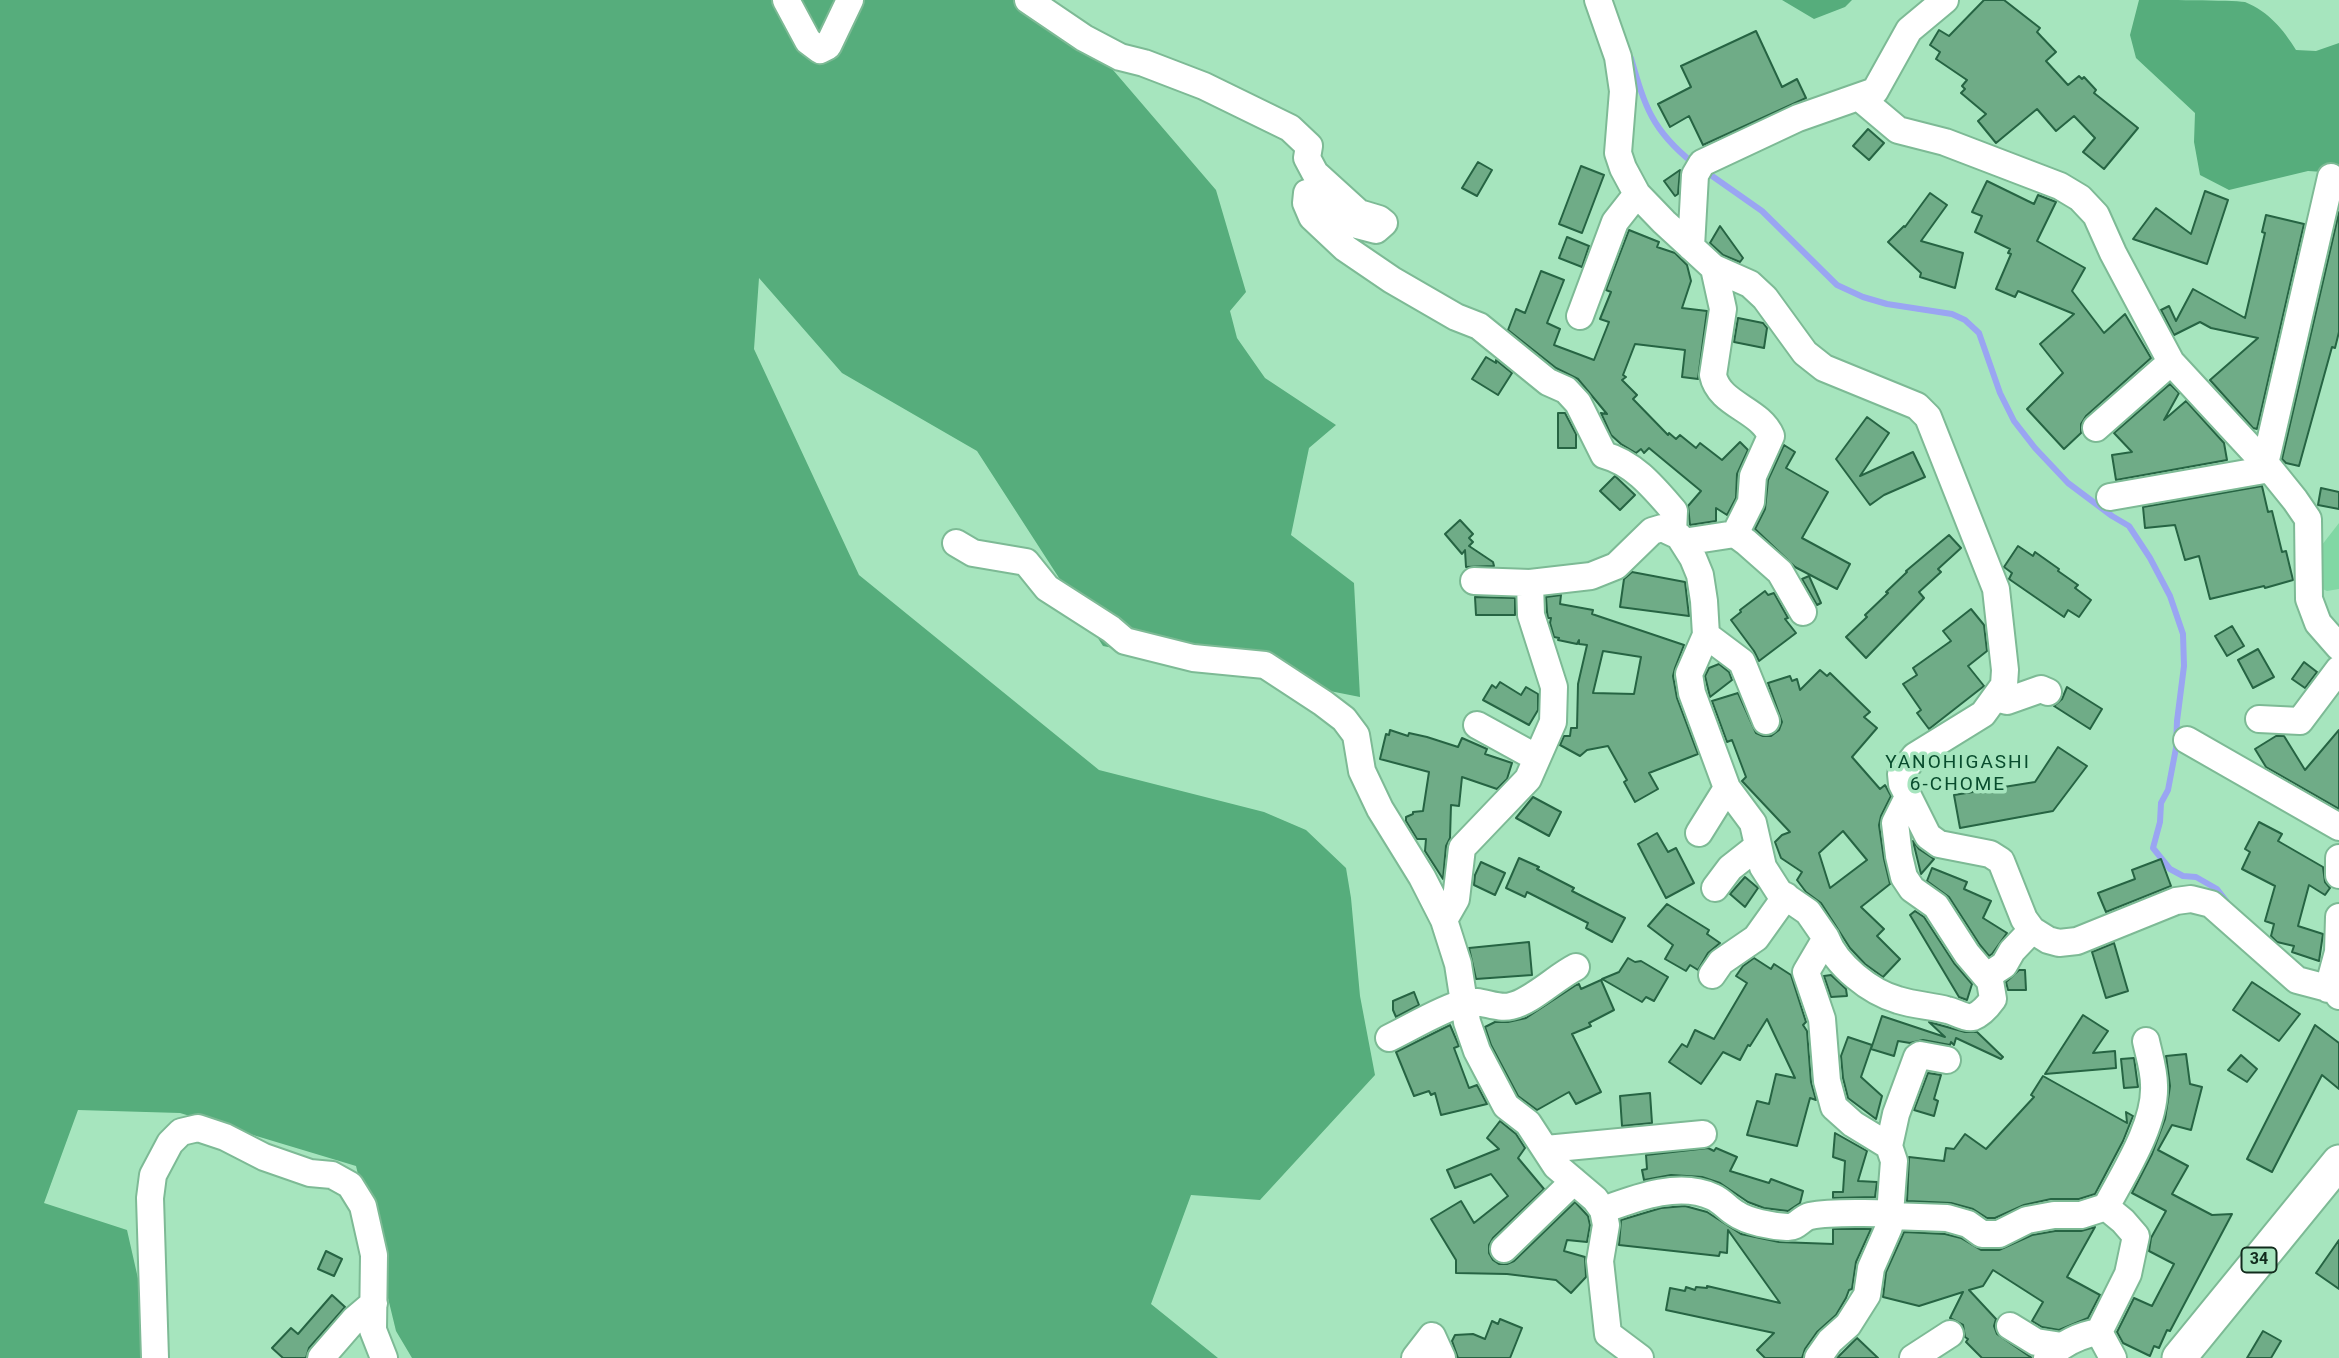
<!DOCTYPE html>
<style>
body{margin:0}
canvas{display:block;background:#a6e5be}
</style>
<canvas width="2339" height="1358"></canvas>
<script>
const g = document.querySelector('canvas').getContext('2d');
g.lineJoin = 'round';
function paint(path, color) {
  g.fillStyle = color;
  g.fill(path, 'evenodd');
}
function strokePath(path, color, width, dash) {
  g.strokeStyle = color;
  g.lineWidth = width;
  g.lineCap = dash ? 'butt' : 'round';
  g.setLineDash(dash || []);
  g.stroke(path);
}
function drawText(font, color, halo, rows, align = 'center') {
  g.font = font + ' Roboto,sans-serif';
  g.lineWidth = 7;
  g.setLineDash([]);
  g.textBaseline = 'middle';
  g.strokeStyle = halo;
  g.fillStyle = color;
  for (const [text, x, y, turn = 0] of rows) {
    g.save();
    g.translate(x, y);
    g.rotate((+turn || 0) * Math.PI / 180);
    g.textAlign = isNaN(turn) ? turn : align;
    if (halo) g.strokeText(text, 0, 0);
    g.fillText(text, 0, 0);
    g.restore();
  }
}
paint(new Path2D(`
 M2339,523V589L2327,591L2316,586L2318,550Z`), '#81d7a4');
paint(new Path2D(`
 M0,0H1053L1216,190L1246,292L1230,311L1237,338L1265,378L1336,425L1309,448L1291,535L1354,583L1360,697L1103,646L977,451L842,373L759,278L754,349L859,575L1099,770L1264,812L1306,830L1346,868L1351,898L1360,996L1375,1075L1260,1200L1191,1195L1151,1304L1218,1358H412L396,1331L356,1166L180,1113L78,1110L44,1203L127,1230L156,1358H0Z
 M1782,0H1852L1845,7L1814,19Z
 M2139,0C2159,0 2231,0 2245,2C2269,12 2283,29 2296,50L2316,51L2339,43V173L2308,171L2229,190L2200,175L2194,142L2195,113L2136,58L2130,35Z`), '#56ad7c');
strokePath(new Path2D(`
 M1631,58C1645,107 1652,130 1693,163
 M1705,171L1762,211L1837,285L1863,297L1887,304L1952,314L1965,320L1979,333L2000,393L2014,421L2035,448L2068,483L2112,516L2129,526L2150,558L2170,596L2183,634L2184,666L2177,721L2176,748L2168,790L2161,803L2160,822L2153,848L2170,869L2183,876L2196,877L2217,889L2227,902`), '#9aa5f2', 6);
const building = new Path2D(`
 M1984,0H2004L2040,28L2037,32L2056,52L2046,61L2068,85L2079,76L2082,79L2084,77L2096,90L2094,93L2138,128L2104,169L2083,152L2095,138L2074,116L2056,131L2037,109L1996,143L1978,121L1986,114L1961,93L1965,89L1962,86L1967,80L1936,59L1940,52L1930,45L1939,30L1949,36Z
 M1756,31L1782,87L1797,79L1806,98L1703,145L1689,116L1670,127L1658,104L1691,87L1681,66Z
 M1868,129L1884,143L1869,160L1853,146Z
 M1478,162L1492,170L1477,196L1462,188Z
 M1581,166L1604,175L1582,233L1559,224Z
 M1680,170L1678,194L1675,196L1664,181Z
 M1987,181L2034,204L2038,195L2056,202L2037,241L2085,268L2072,291L2104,333L2125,314L2151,358L2086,416L2081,424V433L2064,449L2027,409L2063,373L2040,344L2074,314L2018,291L2015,297L1996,289L2011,254L2008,253L2010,249L1975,232L1982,216L1972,212Z
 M2205,191L2228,200L2207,264L2133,239L2156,208L2191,234Z
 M1930,193L1947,205L1921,241L1963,253L1955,288L1920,277L1921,273L1888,242L1904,226L1905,227Z
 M2339,212V332L2335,348L2332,347L2299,466L2286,463L2282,459Z
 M2266,215L2304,224L2257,429L2253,428L2210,380L2258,338L2211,328L2200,322L2174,335L2161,310L2169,306L2176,321L2193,289L2245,318L2265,233L2262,232Z
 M1720,226L1743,258L1740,262L1723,255L1710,243Z
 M1629,230L1659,242L1657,247L1675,253L1687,265L1691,281L1682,308L1707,311L1698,379L1682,377L1685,350L1635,344L1623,375L1626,377L1622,380L1637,395L1633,399L1668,435L1669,433L1676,439L1680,435L1696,448L1700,443L1722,460L1740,442L1748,450L1737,474L1736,498L1727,515L1716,508V521L1690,525L1688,506L1701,491L1649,448L1644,453L1641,449L1636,453L1621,444L1611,435L1601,413L1607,414L1578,379L1556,368L1508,330L1516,309L1525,313L1541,271L1564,280L1547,323L1560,329L1554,345L1594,360L1609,322L1600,319L1611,292L1606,290Z
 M1567,237L1589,246L1582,267L1559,258Z
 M1738,318L1763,323L1767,328L1764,348L1734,342Z
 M1486,357L1496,363V360L1512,373L1498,395L1472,379Z
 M2170,384L2179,393L2164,420L2186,401L2224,443L2227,460L2116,480L2112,455L2132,452L2114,433Z
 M1558,413H1565L1576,434V448H1558Z
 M1867,417L1889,433L1860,476L1913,452L1925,477L1884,495L1870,505L1836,459Z
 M1784,445L1795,452L1786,468L1828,492L1802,538L1850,564L1837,589L1795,567L1755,529L1765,509L1768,480Z
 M1615,476L1635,495L1620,510L1600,491Z
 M2262,486L2268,512L2272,511L2282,552L2286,551L2293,580L2265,588L2264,586L2210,599L2199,556L2185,560L2175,525L2145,528L2143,507Z
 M2321,488L2339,492V509L2318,505Z
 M1460,520L1473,534L1469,538L1473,542L1469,546L1493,562L1494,566L1466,567L1465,550L1462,554L1445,534Z
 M1949,535L1961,548L1938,569L1941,572L1919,592L1924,598L1866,658L1846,637L1867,617L1865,615L1888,593L1886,592L1907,572L1906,571Z
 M2018,546L2033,556L2035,552L2059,569L2058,571L2078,585L2075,588L2091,600L2079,617L2068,610L2064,617L2009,579L2012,573L2004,567Z
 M1632,572L1685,582L1689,616L1620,607L1624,579Z
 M1809,576L1821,603L1817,605L1802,579Z
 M1765,591L1768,595L1774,593L1788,618L1785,619L1796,633L1759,661L1754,651L1731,620L1741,612L1740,610Z
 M1561,595L1560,604L1593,610L1592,614L1684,645L1675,668L1673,676L1677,698L1698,754L1649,773L1658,789L1635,802L1624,782L1627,780L1608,746L1587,750L1580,756L1560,745L1564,736H1570L1571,728H1577L1578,684L1587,645L1579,644V640L1577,644L1558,640L1559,638L1554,637L1550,623L1551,618H1548L1547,612L1546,597ZM1603,651L1641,657L1634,694L1593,693Z
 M1475,597L1515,598V615H1476Z
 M1971,609L1984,625L1987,651L1968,666L1984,686L1929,729L1917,713L1921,710L1903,684L1917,675L1913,668L1951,641L1943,631Z
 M2232,626L2244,646L2227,656L2215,636Z
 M2258,649L2274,677L2253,688L2238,660Z
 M2304,662L2317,672L2305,688L2292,679Z
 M1719,664L1729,672L1732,680L1710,697L1705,676L1709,668Z
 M1820,670L1827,676L1830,673L1870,712L1864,717L1877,728L1852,757L1880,789L1885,785L1891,796L1881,816L1879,825L1884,859L1890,884L1861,907L1884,929L1877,936L1900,959L1883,977L1865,964L1850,948L1821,903L1806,892L1797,880L1802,872L1781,858L1775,842L1782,835L1790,832L1742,781L1746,777L1732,740L1727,742L1712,701L1738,693L1756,733L1763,736H1771L1779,730L1782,722L1768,683L1790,676L1792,681L1797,679L1800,690ZM1843,831L1867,860L1830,888L1819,853Z
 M1500,682L1521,695L1526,687L1538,694V710L1529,725L1483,700L1492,685L1496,688Z
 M2067,687L2102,709L2090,729L2054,706L2062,699Z
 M1390,730L1408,736L1409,733L1427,737L1458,747L1462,738L1487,749L1485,754L1512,763L1507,779L1497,789L1462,777L1459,806L1451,805L1450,838L1446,846L1443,879L1425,851L1426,839H1417L1406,821V817L1413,814V812L1423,811L1429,772L1380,759L1386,734L1389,735Z
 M2339,730V809L2266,767L2255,749L2276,736H2284L2305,770Z
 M2058,747L2087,766L2053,811L1960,828L1954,795L2035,782Z
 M1533,797L1561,812L1549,836L1516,818Z
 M2259,822L2282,834L2278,841L2323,867L2325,882L2330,888L2325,895L2309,885L2298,926L2323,934L2319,961L2292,952L2294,946L2277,942L2271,936L2274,924L2265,921L2275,886L2242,869L2250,852L2245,849Z
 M1657,833L1668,852L1676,848L1694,883L1666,898L1638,844Z
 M1913,841L1919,849L1934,859L1921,874Z
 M1519,858L1539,867L1537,869L1574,888L1572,891L1625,918L1612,942L1586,928L1588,923L1527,892L1525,897L1506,888Z
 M2161,859L2171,886L2106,912L2098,893L2135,879L2132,870Z
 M1481,862L1505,873L1495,895L1474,885L1475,875Z
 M1932,868L1967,882L1964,889L1991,901L1983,918L2007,933L1992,954L1989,956L1980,945L1949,897L1927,881Z
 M1745,877L1758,888L1745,907L1730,894Z
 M1667,904L1709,930L1707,934L1720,943L1708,953L1698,970L1690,965L1686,971L1665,959L1673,945L1648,926Z
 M1915,911L1924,917L1954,963L1972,984L1967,1000L1959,997L1910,915Z
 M1529,942L1532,975L1476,979L1469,948Z
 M2114,943L2128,991L2106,998L2092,952Z
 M1628,958L1635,962L1641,961L1668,977L1654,1001L1646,997L1642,1002L1602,979L1619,972Z
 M1754,958L1771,969L1774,964L1791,975L1806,1022L1803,1025L1807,1031L1811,1082L1816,1100L1810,1098L1797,1146L1747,1135L1757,1101L1769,1104L1776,1074L1795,1078L1767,1019L1750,1046L1748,1045L1740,1060L1723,1052L1701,1084L1669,1062L1682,1044L1687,1047L1695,1030L1714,1039L1747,983L1736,976L1743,966Z
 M2019,970H2025L2026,990H2008L2006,982Z
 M1831,975L1846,989L1847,996L1831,997L1824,976Z
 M1601,980L1614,1010L1589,1023L1591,1026L1572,1034L1601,1092L1576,1104L1569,1092L1537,1110L1518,1096L1491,1045L1485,1027L1495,1022H1508L1526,1018L1576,985L1579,984L1581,989Z
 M2252,982L2300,1014L2279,1041L2233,1010Z
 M1414,992L1419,1005L1396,1017L1393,1010V1001Z
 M2083,1015L2108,1031L2093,1053L2115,1051L2116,1068L2045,1074Z
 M1882,1016L1945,1037L1929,1022L1965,1032H1977L2003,1057L2001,1059L1956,1038L1954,1045L1951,1042L1950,1045L1923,1040L1910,1043L1898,1041L1894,1056L1871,1049Z
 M1450,1025L1459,1046L1454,1048L1469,1088L1477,1085L1487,1104L1441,1115L1435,1093L1431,1095L1429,1091L1414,1096L1396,1052Z
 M2315,1025L2339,1043V1089L2322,1075L2272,1172L2247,1159Z
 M1848,1037L1872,1045L1861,1077L1882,1096L1876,1119L1848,1098L1843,1078L1841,1056Z
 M2186,1054L2190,1084L2202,1087L2191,1130L2172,1125L2158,1150L2188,1166L2172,1194L2212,1215L2232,1214L2170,1331L2167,1330L2159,1348L2154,1346L2150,1356L2123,1343L2117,1332L2134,1298L2152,1306L2174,1264L2149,1251L2151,1238L2166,1211L2132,1193L2152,1154L2165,1119L2170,1086L2166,1056Z
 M2241,1055L2257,1069L2247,1082L2228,1070Z
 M2134,1058L2138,1087L2124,1088L2121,1059Z
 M1928,1073L1941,1075L1934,1099L1938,1101L1934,1116L1914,1110Z
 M2043,1076L2127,1123L2126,1112L2133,1116L2123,1141L2095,1194L2079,1199H2051L2024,1205L1995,1218H1987L1973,1209L1951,1203L1907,1201L1909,1157L1944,1161L1946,1148L1954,1149L1965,1134L1986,1149L2034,1097L2031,1095Z
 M1650,1093L1652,1123L1622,1126L1620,1096Z
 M1500,1121L1516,1134L1525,1148L1518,1158L1544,1189L1493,1238L1489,1245V1253L1493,1260L1499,1264H1507L1514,1261L1575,1202L1588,1216L1590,1225L1587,1242L1567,1240L1564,1251L1585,1257L1586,1277L1571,1293L1556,1280L1507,1274L1456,1273V1260L1431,1219L1461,1201L1474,1223L1508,1196L1491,1174L1455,1188L1447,1170L1499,1149L1487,1138Z
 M1835,1133L1867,1151L1858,1181L1877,1182L1875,1197L1833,1198V1192H1843L1845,1161L1833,1157Z
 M1708,1148L1714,1151L1716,1148L1737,1157L1730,1171L1769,1183L1771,1179L1803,1191L1800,1203L1788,1211L1764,1208L1748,1202L1720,1183L1702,1177L1671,1175L1644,1180L1642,1170L1647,1169L1646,1155Z
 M1685,1206L1707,1212L1741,1234L1779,1242L1833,1244V1229H1871L1856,1262L1852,1289L1849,1290L1846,1298L1836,1315L1817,1332L1805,1349L1802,1358H1765L1757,1350L1774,1333L1666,1310L1670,1288L1685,1291L1686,1287L1695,1290L1696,1287L1707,1288V1286L1780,1303L1728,1230L1727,1253L1720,1252L1719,1256L1619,1245L1621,1220L1661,1208Z
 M2095,1227L2067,1277L2100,1295L2088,1318L2059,1330L2042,1327L2032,1321L2043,1302L1993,1270L1983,1286L1969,1290L1996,1319L1994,1326L1997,1334L2032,1358H1982L1966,1342L1968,1339L1965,1337L1963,1325L1950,1318L1963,1292L1919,1306L1883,1297L1886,1272L1904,1232L1945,1234L1961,1238L1981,1250H1999L2032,1235L2055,1231H2081Z
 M2339,1240V1289L2316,1273Z
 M326,1251L342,1259L334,1276L318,1269Z
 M332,1295L345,1307L309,1348L306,1358H283L272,1348L291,1328L298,1334Z
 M1500,1319L1522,1328L1510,1358H1458L1452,1341L1455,1335L1473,1334L1485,1339L1492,1321L1498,1324Z
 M2263,1331L2281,1341L2271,1358H2247Z
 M1857,1338L1878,1358H1837Z`);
paint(building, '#6fac87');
strokePath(building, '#266443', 2);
const minor = new Path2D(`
 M786,0L808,41L820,50L828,46L850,0
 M1028,0L1084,38L1120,57L1144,63L1204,86L1290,128L1309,146L1307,158L1315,173L1359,213L1379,219L1384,223L1376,230L1349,223L1313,195L1307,193L1306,203L1312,217L1345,248L1392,280L1456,317L1479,326L1548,382L1566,390L1578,403L1604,455C1634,463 1654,488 1674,511L1673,533
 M1598,0L1618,57L1623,91L1618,153L1623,168L1637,194L1664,222L1714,268L1750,284L1765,298L1805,353L1824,368L1917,406L1928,417L1996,589L2005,670L2004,685L1983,714L1915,756L1901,774L1902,784L1928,836L1939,844L1990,854L2001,861L2024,919L2032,930L2048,940L2059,943L2077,941L2176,901L2191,899L2211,904L2297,980L2335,990L2339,996
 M1860,98L1898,130L1945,142L2060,186L2080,198L2096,215L2113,253L2171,362L2270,469L2295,500L2308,519L2309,599L2318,623L2339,647
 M1691,247L1695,175L1702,163L1798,118L1875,91L1909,30L1945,0
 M1580,316L1615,222L1637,194
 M2096,428L2171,362
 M2265,464L2331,177
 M2110,497L2270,469
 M1735,534L1746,542L1780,572L1803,612
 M1683,542L1735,534L1751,502L1753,476L1771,436C1760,409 1719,405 1713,375L1723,309L1714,268
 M956,543L973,553L1026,562L1047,588L1111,629L1125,641L1193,658L1265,665L1323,703L1344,719L1356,735L1362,771L1380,809L1422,877L1444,920
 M1474,581L1530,583
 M1706,635L1742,662L1766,721
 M1996,698L2007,701L2041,689L2048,692
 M2259,719L2300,721L2339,669
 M1477,725L1537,758
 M2187,740L2339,827
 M1699,833L1727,788
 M2339,858V875
 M1715,888L1730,868L1758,846
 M1826,938C1836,965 1870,992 1898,1000C1914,1005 1931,1006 1947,1010C1954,1011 1966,1019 1973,1017C1981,1014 1988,1006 1993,999L1990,981L1967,954L1936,906L1912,889L1904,877L1899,856L1895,823L1908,797
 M1712,975L1721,962L1756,938L1786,896
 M1987,976L2004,965L2012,951L2032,930
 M2328,989L2338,952L2339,917
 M1389,1038C1412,1027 1439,1010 1463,1003C1480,998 1496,1010 1511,1006C1531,1002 1556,977 1576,967
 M1889,1146L1896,1114L1917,1057L1920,1055L1947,1060
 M1546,1149L1703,1134
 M1603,1210C1636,1198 1679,1181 1713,1197C1722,1201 1727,1208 1735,1213C1748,1222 1771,1226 1787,1227C1797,1228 1801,1218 1810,1216C1835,1211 1865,1214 1891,1213
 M1891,1216L1947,1218L1968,1224L1982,1234H1999L2027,1220L2054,1215H2081L2106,1207C2124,1173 2156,1124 2154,1085C2154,1070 2149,1055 2146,1041
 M1504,1249L1574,1181
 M2010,1326L2036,1342L2062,1346
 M2099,1332L2113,1358
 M155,1358L150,1198L153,1175L170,1143L181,1132L198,1128L225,1137L264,1157L310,1173L332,1175L350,1185L363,1206L374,1255L373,1330L384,1358
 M321,1358L354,1320L374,1303
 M1415,1358L1432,1336L1442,1358
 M1640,1358L1608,1334L1600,1261L1606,1225L1603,1210L1595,1199L1556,1166L1528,1123L1506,1106L1477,1051L1467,1022L1458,964L1444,920L1456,899L1462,848L1528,779L1553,722L1554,687L1531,615L1530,583L1591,576L1616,566L1652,531L1662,528L1679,536L1693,558L1700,575L1704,601L1706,635L1689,674L1692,693L1727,788L1753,823L1763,867L1779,892L1808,912L1826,938L1806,972L1822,1019L1827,1081L1834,1107L1853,1124L1889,1146L1894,1161L1889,1227L1871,1268L1867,1295L1848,1325L1830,1341L1818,1358
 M1913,1358L1950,1334
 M2047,1358C2061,1345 2079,1335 2099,1332L2128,1274L2136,1236L2123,1221L2106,1207`);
const major = new Path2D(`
 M2179,1358L2339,1162`);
strokePath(minor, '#7dba95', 30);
strokePath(major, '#7dba95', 37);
strokePath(minor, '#fff', 26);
strokePath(major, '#fff', 33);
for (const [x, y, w] of [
 [2259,1260,35]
]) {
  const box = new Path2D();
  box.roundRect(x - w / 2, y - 12.5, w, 25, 5);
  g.fillStyle = '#a6e5be';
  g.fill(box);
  strokePath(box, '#112b1c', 2);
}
drawText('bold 16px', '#112b1c', null, [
 ["34",2259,1260]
]);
g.letterSpacing = '2px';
drawText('19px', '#084c2d', '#a6e5be', [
 ["YANOHIGASHI",1958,763],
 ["6-CHOME",1958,785]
]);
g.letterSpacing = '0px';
</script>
